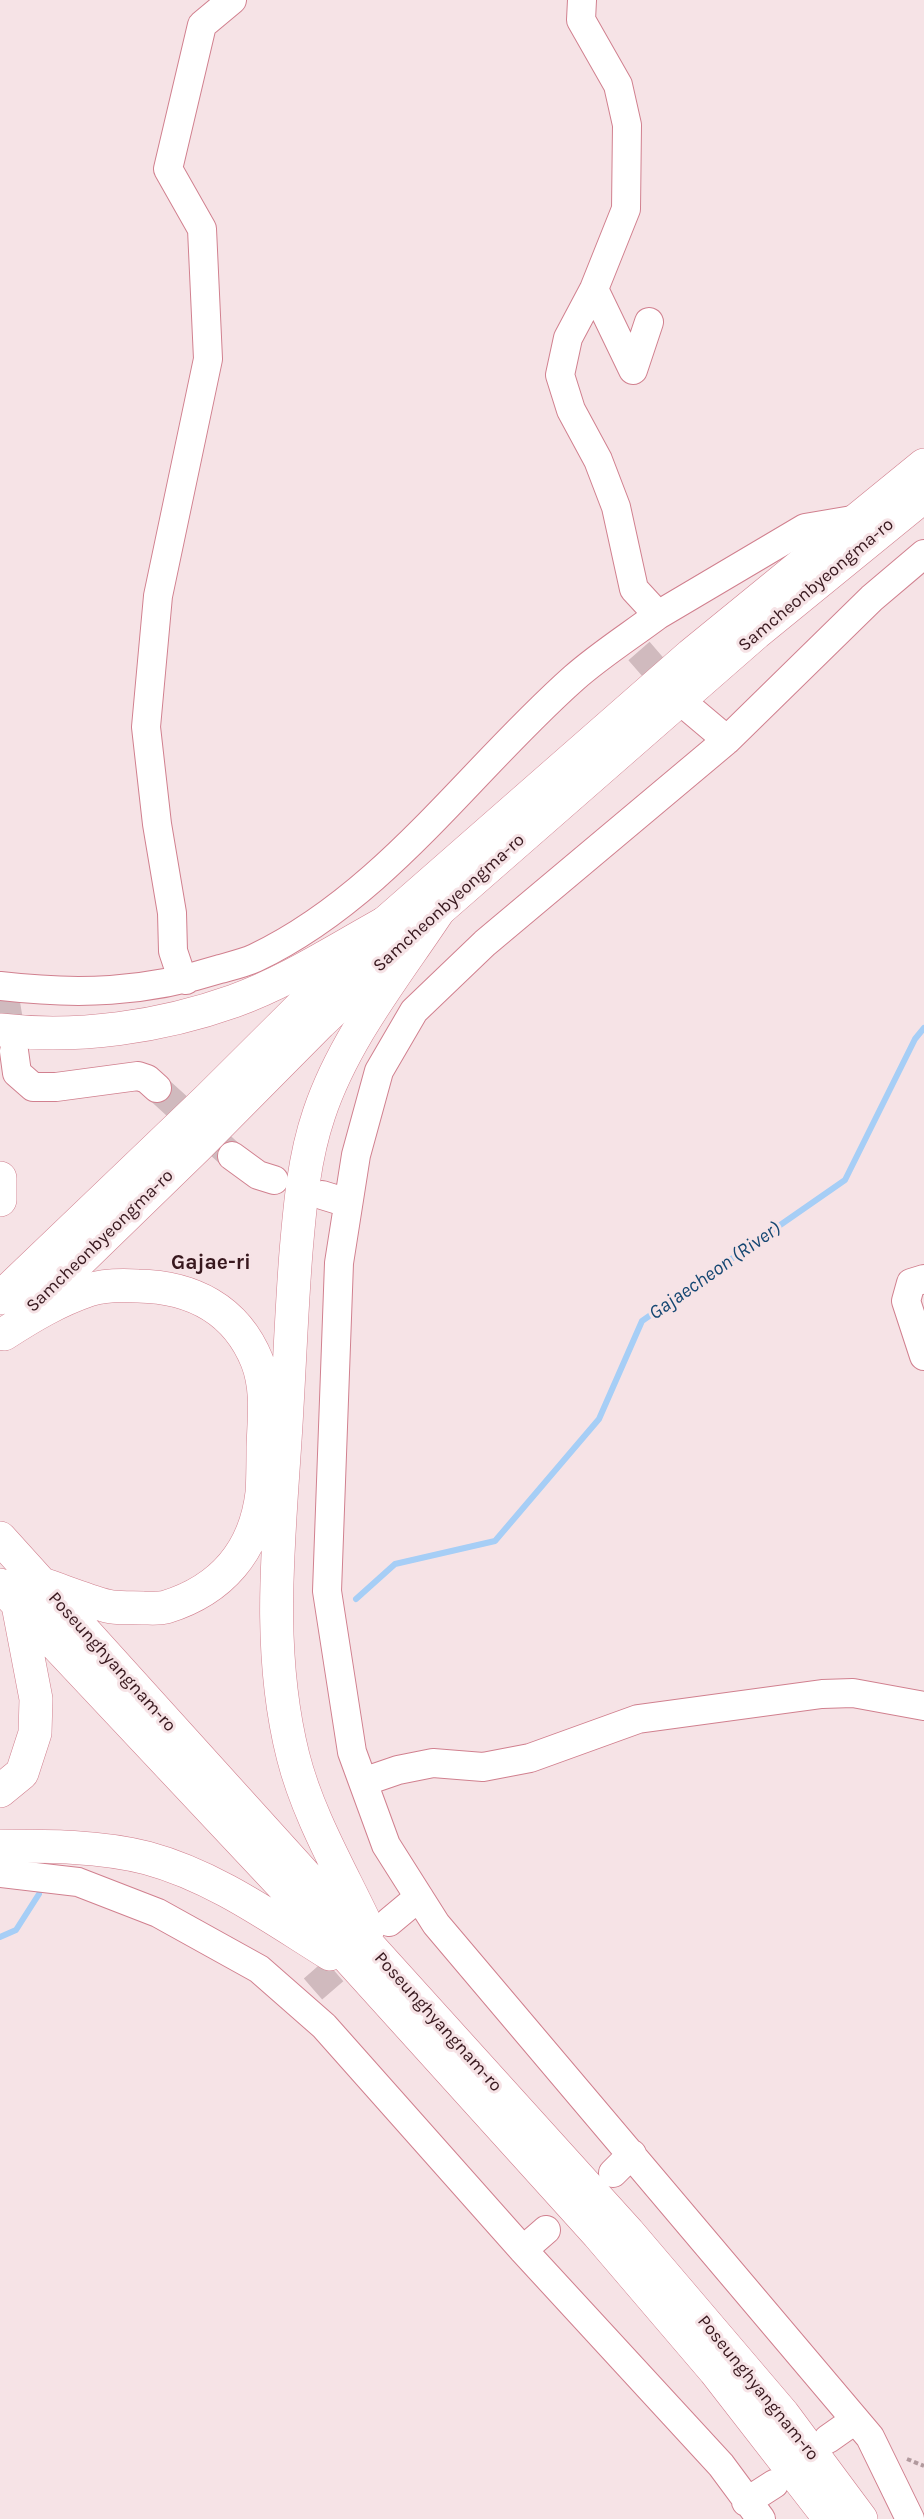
<!DOCTYPE html>
<style>
body{margin:0}
canvas{display:block;background:#f6e3e6}
</style>
<canvas width="924" height="2519"></canvas>
<script>
const g = document.querySelector('canvas').getContext('2d');
g.lineJoin = 'round';
function strokePath(path, color, width, dash) {
  g.strokeStyle = color;
  g.lineWidth = width;
  g.lineCap = dash ? 'butt' : 'round';
  g.setLineDash(dash || []);
  g.stroke(path);
}
function drawText(font, color, halo, rows, align = 'center') {
  g.font = font + ' Karla,sans-serif';
  g.lineWidth = 6;
  g.setLineDash([]);
  g.textBaseline = 'middle';
  g.strokeStyle = halo;
  g.fillStyle = color;
  for (const [text, x, y, turn = 0] of rows) {
    g.save();
    g.translate(x, y);
    g.rotate((+turn || 0) * Math.PI / 180);
    g.textAlign = isNaN(turn) ? turn : align;
    if (halo) g.strokeText(text, 0, 0);
    g.fillText(text, 0, 0);
    g.restore();
  }
}
strokePath(new Path2D(`
 M356,1599L395,1564L495,1541L599,1419L642,1321L845,1180L915,1039L924,1028
 M0,1937L16,1930L39,1894`), '#a6cef6', 6);
strokePath(new Path2D(`
 M639,651L677,695
 M5,997L14,1051
 M157,1088L232,1156
 M313,1989L366,1943`), '#d0babe', 28, [28, 14]);
const minor = new Path2D(`
 M582,0L581,20L618,85L627,125L626,209L594,289
 M649,322L633,370L594,289L568,338L560,375L571,410L598,460L616,507L634,589L658,615L805,528L858,519
 M689,708L727,740
 M186,980L179,969L173,951L172,913L157,824L146,727L158,596L208,359L202,229L168,169L202,25L232,0
 M0,986C77,995 145,993 220,969C231,966 244,963 255,958C385,896 469,771 574,678C600,655 630,636 658,615
 M14,1051L17,1073L33,1087H56L138,1076L147,1079L157,1088
 M232,1156L258,1175L274,1180
 M322,1195L348,1203
 M924,1279L911,1283L906,1301L924,1356
 M363,1782L398,1770L433,1763L483,1767L530,1758L638,1719L822,1694L853,1693L924,1706
 M0,1873L78,1882L158,1913L259,1969L324,2026L523,2250L721,2465L761,2519
 M389,1922L419,1897
 M613,2173L632,2154
 M523,2250L546,2230
 M828,2439L855,2420
 M746,2502L774,2484
 M910,2519L870,2437L436,1924L386,1845L352,1752L327,1591L339,1263L356,1155L379,1071L414,1011L485,943L727,740L872,598L924,554`);
const major = new Path2D(`
 M0,1298L208,1099L385,923L691,655L924,465
 M21,1318L197,1147L320,1023L439,910L756,633L924,496`);
const highway = new Path2D(`
 M0,1030C78,1039 161,1027 234,1001C287,982 336,950 385,923
 M0,1178V1200
 M4,1334C32,1316 57,1301 89,1290C104,1285 122,1285 138,1286C192,1287 236,1309 257,1361C268,1389 264,1418 263,1447C263,1462 263,1478 262,1493C255,1551 221,1590 166,1607C159,1609 150,1608 143,1608C132,1607 118,1609 107,1606C85,1600 63,1591 42,1584
 M0,1538L628,2232L783,2414L861,2519
 M0,1585L297,1901L598,2234L715,2371L830,2519
 M0,1791L22,1773L35,1733L36,1699L18,1605
 M0,1846C48,1846 100,1846 147,1858C214,1876 272,1918 330,1954
 M368,1929C342,1873 308,1816 293,1756C264,1641 281,1524 287,1407C290,1355 292,1303 296,1252C300,1205 304,1158 319,1114C344,1039 396,975 439,910`);
strokePath(minor, '#d1808f', 30);
strokePath(major, '#d1808f', 34);
strokePath(highway, '#d1808f', 34);
strokePath(new Path2D(`
 M907,2459L924,2466`), '#b29a9e', 4, [4.5, 3]);
strokePath(minor, '#fff', 28);
strokePath(major, '#fff', 33);
strokePath(highway, '#fff', 33);
drawText('18px', '#38181e', '#f6e3e6', [
 ["Samcheonbyeongma-ro",816,585,-40],
 ["Samcheonbyeongma-ro",449,903,-42],
 ["Samcheonbyeongma-ro",100,1241,-44],
 ["Poseunghyangnam-ro",112,1662,48],
 ["Poseunghyangnam-ro",438,2022,48],
 ["Poseunghyangnam-ro",758,2388,51]
]);
drawText('italic 20px', '#154772', '#f6e3e6', [
 ["Gajaecheon (River)",715,1271,-35]
]);
drawText('bold 21px', '#38181e', '#f6e3e6', [
 ["Gajae-ri",211,1263]
]);
</script>
